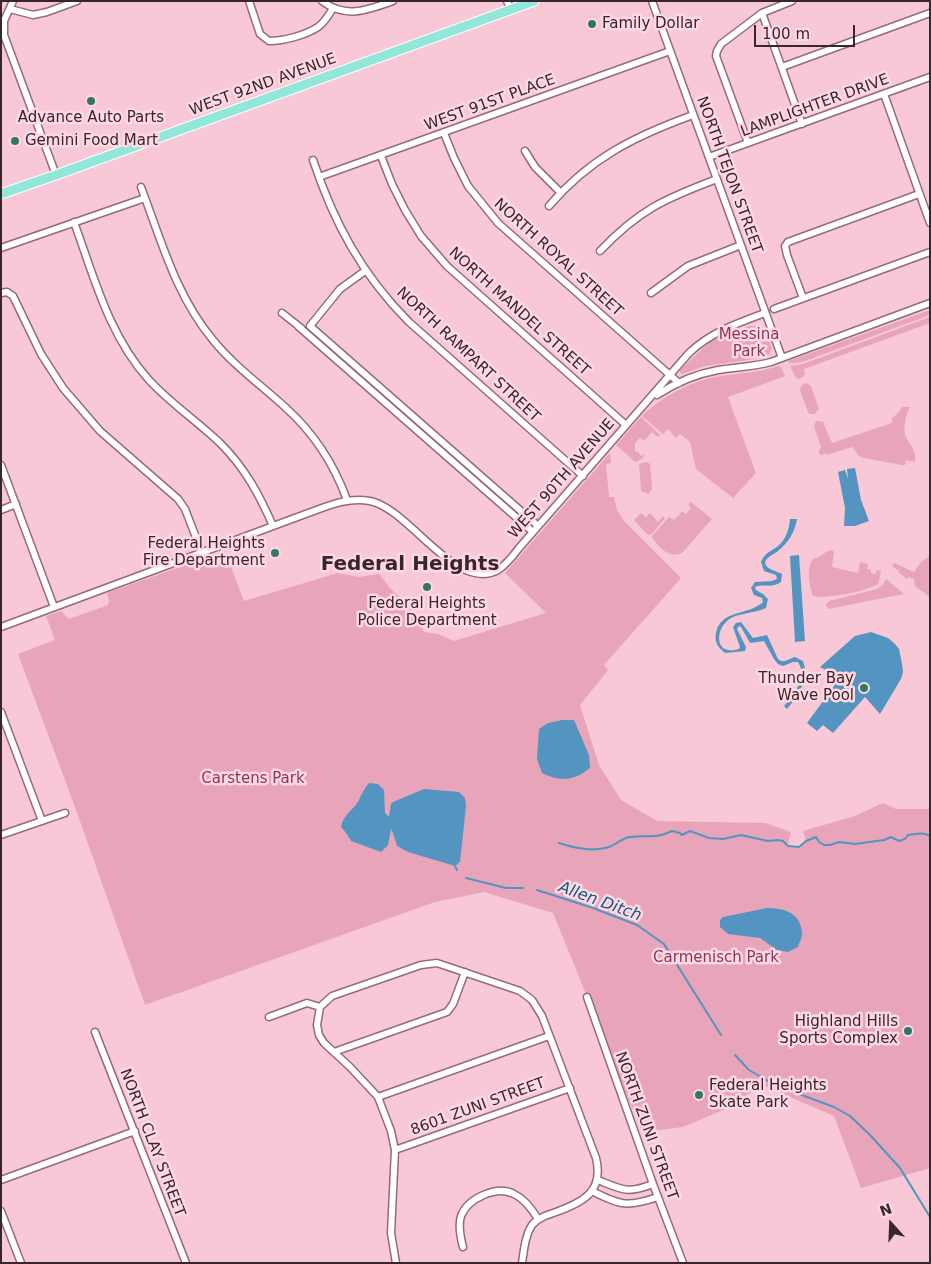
<!DOCTYPE html>
<style>
body{margin:0}
#map{position:relative;width:931px;height:1264px;overflow:hidden;background:#f8c8d6;font-family:"DejaVu Sans",sans-serif}
canvas{display:block}
.frame{position:absolute;inset:0;border:2px solid #38262b;pointer-events:none}
.north{position:absolute;left:866px;top:1199px;width:50px;height:50px;-webkit-text-stroke:4px #ffd8e3;paint-order:stroke;rotate:340deg;font-size:14px;font-weight:700;line-height:20px;text-align:center;color:#38262b}
.north::after{content:'';display:block;margin:auto;width:18px;height:22px;background:#38262b;clip-path:polygon(50% 0,100% 100%,50% 72%,0 100%)}
.scale{position:absolute;left:754px;top:25px;width:101px;height:22px;box-sizing:border-box;border:2px solid #38262b;border-top:0;padding-left:6px;font-size:15px;line-height:18px;white-space:nowrap;color:#38262b;-webkit-text-stroke:4px #ffd8e3;paint-order:stroke}
</style>
<div id="map">
<canvas width="931" height="1264"></canvas>
<div class="frame"></div>
<div class="north">N</div>
<div class="scale">100 m</div>
</div>
<script>
const g = document.querySelector('canvas').getContext('2d');
g.lineJoin = 'round';
function paint(path, color) {
  g.fillStyle = color;
  g.fill(path, 'evenodd');
}
function strokePath(path, color, width, dash) {
  g.strokeStyle = color;
  g.lineWidth = width;
  g.lineCap = dash ? 'butt' : 'round';
  g.setLineDash(dash || []);
  g.stroke(path);
}
function drawText(font, color, halo, rows, align = 'center') {
  g.font = font + ' "DejaVu Sans",sans-serif';
  g.lineWidth = 5;
  g.setLineDash([]);
  g.textBaseline = 'middle';
  g.strokeStyle = halo;
  g.fillStyle = color;
  for (const [text, x, y, turn = 0] of rows) {
    g.save();
    g.translate(x, y);
    g.rotate((+turn || 0) * Math.PI / 180);
    g.textAlign = isNaN(turn) ? turn : align;
    if (halo) g.strokeText(text, 0, 0);
    g.fillText(text, 0, 0);
    g.restore();
  }
}
paint(new Path2D(`
 M930,310V315L805,361L796,363H789L788,361Z
 M930,317V323L804,369L805,374L803,377L798,379L795,376L790,366L803,364Z
 M749,326C764,325 767,336 772,348L769,355L749,360L705,366L682,374L680,373V370L710,342Z
 M778,366L781,367L785,376L728,397L756,473L733,498L696,469L690,442L680,434L676,438L668,429L663,434L642,416C663,396 691,381 721,376C741,373 758,373 778,366Z
 M806,383L811,386L819,409L815,414H810L808,412L800,390L801,386Z
 M902,407H910C906,413 903,428 905,435C909,445 917,450 915,462L906,460L905,465H902L864,458L859,456L852,447L827,455L826,453L820,455L819,451L821,447L814,426L816,421L823,422L832,443L892,423V418L898,413Z
 M641,417L660,435L658,437L652,432L644,441L640,438L635,443V452L637,451L641,456L645,454L643,458L635,462L616,445Z
 M610,453L611,463L606,464L609,497H614L617,510L624,521L681,578L604,665L608,670L580,705L599,765L621,800L657,821L765,823L791,832L788,845L799,847L806,841L803,831L855,816L883,803L896,809H930V1168L861,1188L834,1116L760,1084L735,1105L683,1127L642,1132L553,913L484,892L435,902L145,1005L75,807L18,654L55,640L46,616L61,611L69,619L108,605L109,601L107,593L225,551L244,601L338,573L359,577L379,574L390,588L415,612L424,632L438,634L454,641L546,613L505,573Z
 M647,462L650,464L652,489L648,494L641,491L639,464Z
 M691,502L712,519L682,553C668,559 661,548 652,538L653,535L669,517L674,520L679,515L680,516L679,514L682,511L686,514L691,508L688,505Z
 M641,513L646,517L650,513L658,522L663,516L665,518L652,534L648,535L634,520Z
 M832,550L834,552L832,567L858,573L860,562L868,564L867,569L871,570V573L876,574L877,569L881,572L878,584C864,592 828,599 813,596C809,586 806,567 813,559C821,558 824,551 832,550Z
 M930,556V597L915,586L914,579L909,577L907,579L898,572L900,569L897,570L892,566L894,563L914,572L921,562Z
 M886,579L904,594L828,609L826,605L829,601L877,589L883,585Z`), '#e8a4b9');
paint(new Path2D(`
 M855,468L861,500L869,521L855,526H844L845,508L838,472L845,470L848,479L847,469Z
 M790,519H797C795,532 788,543 778,551C773,555 768,556 765,562C766,570 775,570 782,574L781,582C770,589 764,583 755,587L756,590L763,594L768,599L766,608C755,613 741,613 731,618C714,628 714,657 739,649L740,647L733,627L736,623L741,622L753,638L767,635L778,659C784,664 788,659 795,657L803,661C810,679 798,696 787,709L784,706C794,694 808,678 798,662H793L783,666L778,664L774,659L764,641L750,643L741,627L739,626L737,629L746,647L745,651L725,653C719,648 714,643 716,633C721,609 748,616 763,602L762,598L754,595L751,588L755,582L772,581L777,579L776,575L764,571L761,562C764,555 766,554 772,550C784,544 789,532 790,519Z
 M799,555L805,641L795,642L790,556Z
 M871,632L888,638L894,643L899,649L902,664L903,672L901,679L880,714L865,697L833,733L823,725L817,731L807,723L840,678L820,667L855,636Z
 M562,720H574L589,755L590,768C574,781 560,782 542,773L537,759L539,729L548,723Z
 M369,783L378,784L384,790L385,813L389,817L391,804L393,802L424,789L459,792L465,798L466,806L460,862L455,866L408,852L397,846L393,833L391,829L388,845L381,852L351,841L347,834L341,827C344,813 353,811 359,800C362,793 364,789 369,783Z
 M767,908C783,908 800,912 802,932C803,936 799,943 798,947L788,952L777,950L760,938L728,934L720,927V920L723,917Z`), '#5395c0');
strokePath(new Path2D(`
 M559,843C574,848 594,852 609,847C616,844 623,838 630,837C647,835 656,839 672,831L680,833L682,835L690,831L709,838L723,839L741,835L768,841L778,840L783,841L788,846L799,847L806,841L816,837L819,842L824,845H830L839,842L855,844L884,840L891,837L899,841L905,839L908,835C916,834 923,832 930,836
 M455,866L457,870
 M466,878L506,888H523
 M537,890L593,908L637,925L664,944L721,1035
 M735,1055L749,1070L775,1085L834,1107L850,1116L870,1135L900,1168L930,1217`), '#5395c0', 2);
const minor = new Path2D(`
 M13,1L4,21V35L56,175
 M249,1L260,34L269,41C284,41 306,35 318,27C325,22 329,15 333,8
 M322,1C345,19 368,10 393,1
 M507,1L511,10
 M652,1L782,358
 M10,9L33,15L47,12L77,1
 M762,13L802,124
 M782,67L930,13
 M884,94L930,223
 M444,133L454,158L468,186L498,223L679,383
 M748,143L716,56L717,51L721,44L762,13L792,1
 M525,151L535,167L560,192
 M381,156L392,184L405,210L421,236L447,266L626,425
 M709,157L930,77
 M313,160C334,223 362,275 409,322L583,476
 M319,177L670,51
 M141,187C161,240 176,296 213,340C234,366 261,385 285,407C314,433 334,464 347,500
 M549,206C590,158 635,136 693,115
 M74,222C94,277 109,336 149,380C170,403 197,421 220,443C245,468 259,494 273,526
 M1,248L145,198
 M600,251C639,210 664,199 717,179
 M1,293L7,292L13,296L41,354L63,388L100,431L178,499L185,509L202,553
 M651,293L688,266L741,245
 M803,298L787,255L785,246L788,242L919,194
 M774,309L930,252
 M282,313L301,328
 M298,326L533,532
 M310,326L538,526
 M310,326L340,289L365,271
 M657,395C675,383 696,374 718,370C735,367 753,367 771,362L930,303
 M1,465L54,607
 M1,510L16,504
 M1,627L311,512C330,505 349,497 370,501C410,509 455,593 498,570C506,565 513,556 519,548L689,353C711,332 738,323 765,313
 M1,712L42,821
 M1,835L65,813
 M587,997L653,1184L683,1263
 M269,1017L307,1003L320,1007
 M95,1032L186,1263
 M334,1052L447,1012L453,1004L465,972
 M378,1097L549,1036
 M395,1150L570,1088
 M1,1180L135,1131
 M598,1180C623,1190 627,1194 653,1184
 M592,1191C621,1206 628,1207 658,1197
 M1,1211L21,1263
 M463,1247C460,1236 458,1226 461,1216C468,1198 497,1185 514,1194C525,1199 532,1209 538,1219
 M396,1263L391,1233L395,1150L391,1131L378,1097L350,1067L324,1043L319,1035L317,1025L320,1007L332,996L421,965L437,963L520,991L532,1000L542,1016L596,1158C604,1191 584,1202 556,1212C547,1215 538,1218 532,1225C525,1236 524,1250 522,1263`);
const major = new Path2D(`
 M1,194L56,175L534,1`);
strokePath(minor, '#966b78', 9);
strokePath(major, '#fff', 11);
strokePath(minor, '#fff', 6);
strokePath(major, '#91e7d9', 9);
for (const [x, y, r, color] of [
 [592,24,5,"#327669"],
 [91,101,5,"#327669"],
 [15,141,5,"#327669"],
 [275,553,5,"#327669"],
 [427,587,5,"#327669"],
 [864,688,5,"#327669"],
 [908,1031,5,"#327669"],
 [699,1095,5,"#327669"]
]) {
  const dot = new Path2D();
  dot.arc(x, y, r, 0, 2 * Math.PI);
  g.fillStyle = color;
  g.fill(dot);
  strokePath(dot, '#ffd8e3', 2);
}
drawText('15px', '#38262b', '#ffd8e3', [
 ["Family Dollar",602,24],
 ["Advance Auto Parts",91,118,"center"],
 ["Gemini Food Mart",25,141],
 ["Federal Heights",265,544,"right"],
 ["Fire Department",265,561,"right"],
 ["Federal Heights",427,604,"center"],
 ["Police Department",427,621,"center"],
 ["Thunder Bay",854,679,"right"],
 ["Wave Pool",854,696,"right"],
 ["Highland Hills",898,1022,"right"],
 ["Sports Complex",898,1039,"right"],
 ["Federal Heights",709,1086],
 ["Skate Park",709,1103]
], 'left');
drawText('15px', '#38262b', '#ffd8e3', [
 ["WEST 92ND AVENUE",263,85,-20],
 ["WEST 91ST PLACE",490,103,-20],
 ["LAMPLIGHTER DRIVE",815,106,-20],
 ["NORTH TEJON STREET",729,175,70],
 ["NORTH ROYAL STREET",558,258,42],
 ["NORTH MANDEL STREET",519,312,42],
 ["NORTH RAMPART STREET",468,355,43],
 ["WEST 90TH AVENUE",562,479,-49],
 ["8601 ZUNI STREET",478,1107,-20],
 ["NORTH ZUNI STREET",646,1126,70],
 ["NORTH CLAY STREET",152,1143,69]
]);
drawText('15px', '#8c3456', '#ffd8e3', [
 ["Messina",749,335],
 ["Park",749,352],
 ["Carstens Park",253,779],
 ["Carmenisch Park",716,958]
]);
drawText('italic 16px', '#095c87', '#ffd8e3', [
 ["Allen Ditch",600,902,20]
]);
drawText('bold 20px', '#38262b', '#ffd8e3', [
 ["Federal Heights",410,565]
]);
</script>
